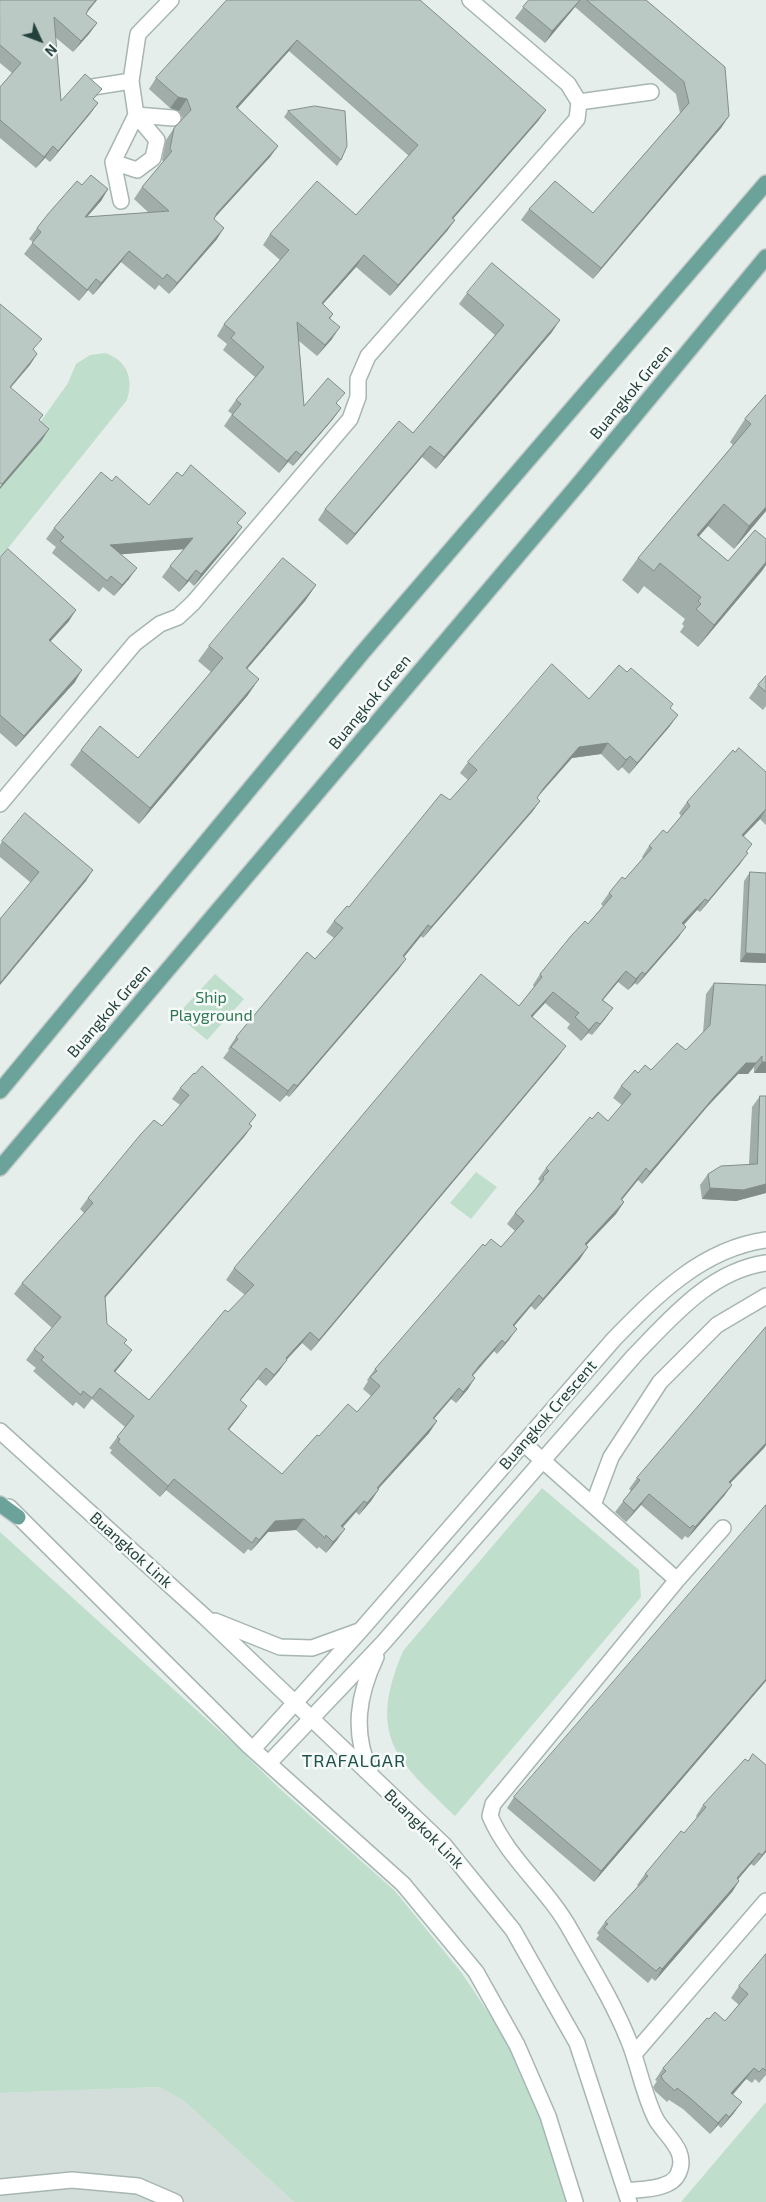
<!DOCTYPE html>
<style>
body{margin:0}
#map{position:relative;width:766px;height:2202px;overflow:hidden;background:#e5eeeb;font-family:"Exo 2",sans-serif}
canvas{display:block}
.north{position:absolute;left:15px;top:15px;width:50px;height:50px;-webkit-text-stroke:4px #f6faf9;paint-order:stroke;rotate:133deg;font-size:14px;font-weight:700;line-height:20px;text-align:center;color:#24403b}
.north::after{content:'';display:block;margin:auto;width:18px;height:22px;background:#24403b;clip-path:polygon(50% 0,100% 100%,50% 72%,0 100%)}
</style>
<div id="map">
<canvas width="766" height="2202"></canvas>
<div class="north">N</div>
</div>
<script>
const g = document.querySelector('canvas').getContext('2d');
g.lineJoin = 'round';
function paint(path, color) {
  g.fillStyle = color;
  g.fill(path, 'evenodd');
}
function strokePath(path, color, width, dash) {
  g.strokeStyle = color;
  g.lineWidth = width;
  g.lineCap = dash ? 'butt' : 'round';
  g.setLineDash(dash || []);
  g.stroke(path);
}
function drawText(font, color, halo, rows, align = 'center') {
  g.font = font + ' "Exo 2",sans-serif';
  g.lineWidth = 5;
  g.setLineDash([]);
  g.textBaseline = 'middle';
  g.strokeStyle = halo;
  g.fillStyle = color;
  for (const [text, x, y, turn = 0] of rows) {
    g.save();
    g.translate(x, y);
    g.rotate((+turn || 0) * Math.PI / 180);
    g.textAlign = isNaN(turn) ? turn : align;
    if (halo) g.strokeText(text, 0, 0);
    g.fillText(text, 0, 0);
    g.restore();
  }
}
paint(new Path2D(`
 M159,2087L183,2100L294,2202H0V2093Z`), '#d3deda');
paint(new Path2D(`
 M105,353C127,360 134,379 127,400L0,558V473L29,438L68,383L76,364L90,355Z
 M215,974L244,999L207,1040L177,1015Z
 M476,1172L497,1187L471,1219L450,1203Z
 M542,1488L639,1570L641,1597L455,1816C396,1759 367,1737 403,1651Z
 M0,1532L235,1745L279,1788L395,1891L461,1972L512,2048L549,2128L570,2202H294L183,2100L159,2087L0,2093Z
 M766,2102V2202H681Z`), '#bfdecb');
const minor = new Path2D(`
 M93,87L131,81
 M579,102L651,92
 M136,115L173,118
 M113,162L137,170L153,158L157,140L136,115L131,81L138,34L171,0
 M121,201L113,162L136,115
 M0,804L135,643L160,624L178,617L193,603L350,419L358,397V379L368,356L577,119L579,102L568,84L470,0
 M0,1431L205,1617L444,1845L513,1930L577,2043L629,2202
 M523,1443L677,1580
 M593,1505L611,1457L660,1382L717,1325L766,1296
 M9,1507L249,1746L403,1884L476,1972L517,2045L548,2116L575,2202
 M215,1621L280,1647L312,1648L359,1631
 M253,1749L360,1631L614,1339C657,1295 702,1249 766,1240
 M269,1763L383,1643L634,1356C671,1318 710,1271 766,1263
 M370,1771C352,1732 358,1695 376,1657
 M634,2054L766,1901
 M0,2187L72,2180L138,2186L175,2202
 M626,2191C640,2189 671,2190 678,2174C689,2152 667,2137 657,2121C645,2101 638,2062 628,2039C613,2002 591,1966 571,1931C549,1890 508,1859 490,1816L493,1804L677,1580L723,1528`);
const major = new Path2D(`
 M0,1091L363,652L766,183
 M0,1168L581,481L766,257
 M0,1504L18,1517`);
strokePath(minor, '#a7b6b3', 18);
strokePath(major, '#c2cac8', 18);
strokePath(minor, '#fff', 15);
strokePath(major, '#6ba29a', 15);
paint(new Path2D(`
 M0,0H97L86,14L97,23L89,34L73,52L55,37L61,101L94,100L98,103L90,114L50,162L45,158L36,168L0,138V87L12,73L0,63Z
 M227,0L546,110L538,121L453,219L455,220L447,231L390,296L356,267L323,304L333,314L330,319L332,339L317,356L299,341L304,406L337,404L341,408L333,419L293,466L288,462L279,473L224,426L232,414L228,411L236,400L255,377L223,350L227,344L217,336L224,324L280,260L263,245L270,234L356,215L409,156L289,51L237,108L278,146L270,157L214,218L217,239L169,294L159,285L155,290L121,262L93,295L88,290L79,301L24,254L33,242L29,239L37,228L82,185L108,189L101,201L87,217L149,213L134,199L142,187L164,162L162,160L166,140L174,128L183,119L179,111L170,108L149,89L156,78Z
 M529,0H646L729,116L721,128L593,279L521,220L529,209L593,213L680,113L676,94L575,7L545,43L515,18Z
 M288,111L341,160L337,166L284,117Z
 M467,293L552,332L436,469L422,457L347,545L318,520L325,509L413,433L495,335L459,304Z
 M766,395V511L734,549L708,526L699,536L728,561L766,539V565L698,647L680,632L684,626L682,624L685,619L644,586L638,594L622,580L638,558L733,445L730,442L745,419Z
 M112,481L149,505L238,524L242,527L234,538L194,586L189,581L179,592L162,577L170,566L184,549L121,554L129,579L114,596L103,587L99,592L52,553L56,547L46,539L54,528Z
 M0,558L69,621L50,641L75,682L16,747L0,733Z
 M316,585L305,601L247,669L248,695L139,824L70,765L81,750L138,758L211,672L198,661L209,646Z
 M766,676V706L763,710L749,698L758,685Z
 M589,699L670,708V726L629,774L622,767L618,771L601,754L572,758L537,797V798L540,801L532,812L423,938L421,936L404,957L406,959L398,970L289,1097L286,1095L280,1102L223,1058L229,1050L228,1049L236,1037L315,959L334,938L326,932L334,921L349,907L450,800L468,780L460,773L468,762Z
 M766,772V825L760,819L744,836L746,852L740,864L700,912L697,910L684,925L678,938L637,985L635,983L628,990L618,982L606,996L603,1000L613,1008L605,1019L592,1035L588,1033L581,1041L567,1028L570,1024L545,1003L532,1017L558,1057L311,1351L302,1343L287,1359L279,1371L266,1386L258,1379L240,1400L239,1417L229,1430L282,1474L319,1436L357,1412L371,1396L363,1389L368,1381L367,1380L375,1369L485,1246L501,1247L515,1231L507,1224L515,1213L535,1189L540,1181L538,1179L546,1168L592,1119L608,1121L622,1105L613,1098L621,1086L638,1073L651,1070L686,1050L703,1033L706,994L714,983L766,985V1073H754V1067L748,1074H738L707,1107L642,1184L638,1180L621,1200L624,1202L616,1214L586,1245L580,1259L535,1310L531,1306L514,1326L509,1340L497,1354L494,1351L473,1376L468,1389L456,1403L451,1399L434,1419L437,1421L429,1433L378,1489H379L371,1501L359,1515L356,1512L343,1527L337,1540L326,1553L319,1547L317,1549L296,1530L268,1532L251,1551L248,1549L244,1554L166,1490L160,1497L110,1453L112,1450L109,1448L125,1427L92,1399L84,1409L76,1402L73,1406L33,1371L36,1368L26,1360L34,1349L52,1328L14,1294L22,1283L84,1213L80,1209L88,1198L162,1126L180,1105L172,1099L180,1088L250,1124L252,1126L244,1137L105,1298L107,1324L124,1343V1361L115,1372L149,1400L245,1295L226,1280L234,1268L519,1006L534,987L533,985L540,974L588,924L603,906L601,904L609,893L625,879L643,858L642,857L649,846L667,833L681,816L679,813L687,802Z
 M2,841L86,881L30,882L0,857V845Z
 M750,872L766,963L740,962L744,881Z
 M760,1096L766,1193L736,1201L702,1199L700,1185L708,1174L749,1164L752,1107Z
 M766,1327V1445L764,1448L730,1483L732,1485L724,1496L688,1538L685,1536L682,1540L641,1505L626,1522L615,1512L631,1491L629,1489L637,1478Z
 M766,1681L594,1882L507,1808L514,1797Z
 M703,1805L766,1852L754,1866L751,1864L738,1879L739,1881L732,1892L655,1981L652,1978L648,1983L596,1939L599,1935L597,1933L605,1922L638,1886L637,1885L645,1874L684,1833L697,1818L696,1816Z
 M766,1954V2075L759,2083L755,2079L752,2083L746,2079L733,2094L734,2113L721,2128L718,2125L710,2134L683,2109L669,2100L667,2102L655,2091L653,2087L657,2081L655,2080L663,2068L709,2019L725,2021L739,2005L731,1998L739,1986Z`), '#a0ada9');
paint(new Path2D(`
 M96,0H97L81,19L89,8Z
 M580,0L575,7L545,43L552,31Z
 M97,23L89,34L73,52L81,41Z
 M297,40L289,51L228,119L236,107Z
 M178,97L187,99L179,111L170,108Z
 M98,103L90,114L50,162L58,151Z
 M546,110L538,121L444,229L452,218Z
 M729,116L721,128L593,279L601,268Z
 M53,146L45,158L36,168L44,157Z
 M278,146L270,157L209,224L217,213Z
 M108,189L101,201L77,228L85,217Z
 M455,220L447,231L390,296L398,285Z
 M224,228L217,239L169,294L177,283Z
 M129,251L121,262L93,295L101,283Z
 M364,255L356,267L314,314L322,303Z
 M96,279L88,290L79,301L87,290Z
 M560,320L552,332L436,469L444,457Z
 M340,327L332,339L317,356L325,345Z
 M37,354L30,365L2,398L10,387Z
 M341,408L333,419L293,466L301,455Z
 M49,429L42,440L0,489V487L2,484Z
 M430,446L422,457L347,545L355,534Z
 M296,451L288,462L279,473L287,461Z
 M724,504L708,526L681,557L697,535Z
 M766,507V511L734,549L749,526Z
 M242,527L234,538L194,586L201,574Z
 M193,538L186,549L102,556L110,545Z
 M766,562V565L762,571L698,647L714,625Z
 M137,568L129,579L114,596L122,585Z
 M196,570L189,581L179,592L187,581Z
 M316,585L305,601L235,683L246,668Z
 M76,610L69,621L41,652L49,640Z
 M82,670L75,682L16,747L24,736Z
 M259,679L248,695L139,824L150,808Z
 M678,715L670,726L629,774L637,763Z
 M608,743L601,754L572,758L535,800L543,789L579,747Z
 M630,756L622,767L618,771L626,760Z
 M540,801L532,812L423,938L431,927Z
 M766,809L760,819L734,846L742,835Z
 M748,853L740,864L700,912L708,901Z
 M93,870L86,881L0,985V983Z
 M705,899L697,910L675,934L682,923Z
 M428,925L421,936L395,968L403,956Z
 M686,927L678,938L637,985L645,974Z
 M746,953L766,954V963L740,962Z
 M406,959L398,970L289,1097L297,1086Z
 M626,971L618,982L594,1011L614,985Z
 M642,972L635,983L628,990L636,979Z
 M553,992L545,1003L523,1027L531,1016Z
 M613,1008L605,1019L592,1035L600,1024Z
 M596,1022L588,1033L581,1041L589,1030Z
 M566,1046L558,1057L311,1351L319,1340Z
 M762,1056L748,1074H738L707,1107L642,1184L650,1172L715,1096L746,1063Z
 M762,1062H766V1073H754Z
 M294,1084L286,1095L280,1102L288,1091Z
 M252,1126L244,1137L97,1307L105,1296Z
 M646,1168L638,1180L613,1211L621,1199Z
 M766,1184V1193L736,1201L702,1199L710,1188Z
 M624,1202L616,1214L577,1255L585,1244Z
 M588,1247L580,1259L535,1310L543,1299Z
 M539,1295L531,1306L505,1337L513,1325Z
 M517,1329L509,1340L497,1354L505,1343Z
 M310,1332L302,1343L278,1369L286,1358Z
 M502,1340L494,1351L471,1377L479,1366Z
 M132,1350L124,1361L107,1382L114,1371Z
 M287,1360L279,1371L266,1386L274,1375Z
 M266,1368L258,1379L232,1411L240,1400Z
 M475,1378L468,1389L456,1403L463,1392Z
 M459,1388L451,1399L425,1429L433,1418Z
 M247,1406L239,1417L220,1440L228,1429Z
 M437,1421L429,1433L369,1499L377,1488Z
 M766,1443V1445L764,1448L721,1493L729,1482Z
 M174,1479L166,1490L160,1497L168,1486Z
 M732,1485L724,1496L688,1538L695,1527Z
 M379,1489L371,1501L359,1515L367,1503Z
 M649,1494L641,1505L626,1522L634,1511Z
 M364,1501L356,1512L334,1537L341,1526Z
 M304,1519L296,1530L268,1532L251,1551L259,1540L275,1521Z
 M345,1529L337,1540L326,1553L333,1542Z
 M766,1679V1681L594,1882L601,1871Z
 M766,1850V1852L754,1866L762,1855Z
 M759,1853L751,1864L729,1890L737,1878Z
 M739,1881L732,1892L655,1981L662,1969Z
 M754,2068L746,2079L724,2105L731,2093Z
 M742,2102L734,2113L721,2128L729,2117Z
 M726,2114L718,2125L710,2134L718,2123Z`), '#828d89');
const building = new Path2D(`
 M0,0H96L89,8L86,14L97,23L81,41L54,17L61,101L85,74L102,89L93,99L98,103L58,151L53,146L44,157L0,120V87L21,63L0,45Z
 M227,0H420L546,110L452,218L455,220L398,285L364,255L322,303L333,314L329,318L340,327L325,345L297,322L304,406L328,378L345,393L336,403L341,408L329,423L301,455L296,451L287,461L232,415L241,404L236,400L264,367L231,338L235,333L224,324L289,250L270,234L317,181L356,215L418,145L297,40L236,107L278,146L217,213L214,219L224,228L177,283L167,274L163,279L129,251L101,283L96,279L87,290L32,243L41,232L37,228L48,214L77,181L82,185L91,175L108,189L85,217L169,211L142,187L172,151L170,149L174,128L191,110L187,99L178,97L156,78Z
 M529,0H580L552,31L523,7Z
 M587,0H646L725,67L729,116L601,268L529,209L555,181L593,213L689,103L684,82Z
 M315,106L345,111L347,146L341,160L288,111Z
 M492,263L560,320L444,457L430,446L355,534L325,509L399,421L413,433L504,325L467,293Z
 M0,304L42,339L33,349L37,354L10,387L43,415L39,420L49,429L2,484L0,483Z
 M766,395V507L749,526L724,504L697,535L728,561L755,530L766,539V562L714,625L696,609L701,604L698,601L701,597L660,563L654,571L638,558L751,424L745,419Z
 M191,465L246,513L237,523L242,527L201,574L196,570L187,581L170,566L193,538L110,545L137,568L122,585L111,576L107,581L60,541L64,537L54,528L101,472L112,481L116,476L149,505L177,472L182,476Z
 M8,549L76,610L49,640L82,670L24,736L0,715V558Z
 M283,558L316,585L246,668L259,679L150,808L81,750L100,726L138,758L223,658L209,646Z
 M552,664L589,699L619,665L627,672L631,668L673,704L670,708L678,715L637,763L630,756L626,760L608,743L579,747L543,789L537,798L540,801L431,927L428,925L403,956L406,959L297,1086L294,1084L288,1091L231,1047L238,1039L236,1037L307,952L315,959L343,928L334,921L347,906L349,907L441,794L450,800L477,770L468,762Z
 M766,676V692L758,685Z
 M739,748L766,772V809L742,835L752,844L746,852L748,853L708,901L705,899L682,923L686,927L645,974L642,972L636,979L626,971L614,985L602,1000L613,1008L600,1024L596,1022L589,1030L575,1017L579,1013L553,992L531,1016L566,1046L319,1340L310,1332L286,1358L287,1360L274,1375L266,1368L240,1400L247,1406L228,1429L282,1474L317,1435L319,1436L348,1404L357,1412L380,1386L370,1377L377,1371L375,1369L483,1244L485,1246L491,1239L501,1247L524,1221L515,1213L544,1179L543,1177L549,1171L546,1168L590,1117L592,1119L598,1112L608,1121L631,1094L621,1086L635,1070L638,1073L645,1065L651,1070L677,1043L686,1050L710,1025L714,983L766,985V1062H762V1056L756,1063H746L715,1096L650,1172L646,1168L621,1199L624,1202L585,1244L588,1247L543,1299L539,1295L513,1325L517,1329L505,1343L502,1340L479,1366L472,1375L475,1378L463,1392L459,1388L433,1418L437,1421L377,1488L379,1489L367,1503L364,1501L341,1526L345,1529L333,1542L326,1535L325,1538L304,1519L275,1521L259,1540L256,1537L252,1543L174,1479L168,1486L118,1442L120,1439L117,1437L134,1416L100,1388L92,1398L83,1391L81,1395L41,1360L44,1357L34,1349L61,1317L22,1283L93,1203L88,1198L141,1134L154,1120L162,1126L189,1095L180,1088L194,1073L195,1074L202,1066L256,1115L249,1124L252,1126L105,1296L107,1324L127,1340L124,1343L132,1350L114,1371L149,1400L225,1310L228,1312L254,1285L234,1268L481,974L519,1006L542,977L540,974L571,936L585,921L588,924L612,896L609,893L622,877L625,879L652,848L649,846L663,830L667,833L690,806L687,802L733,750L735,752Z
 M25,813L93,870L0,983V919L39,872L2,841Z
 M750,872L766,873V954L746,953Z
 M760,1096H766V1184L743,1190L710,1188L708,1174L721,1166L757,1164Z
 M766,1327V1443L729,1482L732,1485L695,1527L693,1525L690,1528L649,1494L634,1511L623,1501L640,1480L637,1478Z
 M766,1505V1679L601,1871L514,1797Z
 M753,1754L766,1765V1850L762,1855L759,1853L737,1878L739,1881L662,1969L660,1967L656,1971L604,1928L608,1924L605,1922L648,1876L645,1874L681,1831L684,1833L706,1807L703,1805L745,1759L748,1761Z
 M766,1954V2071L763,2068L759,2072L754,2068L731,2093L742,2102L729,2117L726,2114L718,2123L690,2098L677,2088L675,2091L663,2080L661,2076L666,2071L663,2068L707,2018L709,2019L715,2012L725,2021L748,1994L739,1986Z`);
paint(building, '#bac9c4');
strokePath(building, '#828d89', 1);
drawText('16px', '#24403b', '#f6faf9', [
 ["Buangkok Green",631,392,-50],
 ["Buangkok Green",370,702,-50],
 ["Buangkok Green",109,1011,-49],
 ["Buangkok Crescent",548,1415,-49],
 ["Buangkok Link",131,1550,42],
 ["Buangkok Link",424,1829,45]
]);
drawText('16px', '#2f7653', '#f6faf9', [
 ["Ship",211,998],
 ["Playground",211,1016]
]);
g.letterSpacing = '1px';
drawText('18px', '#20524b', '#f6faf9', [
 ["TRAFALGAR",354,1761]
]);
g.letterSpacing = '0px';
</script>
